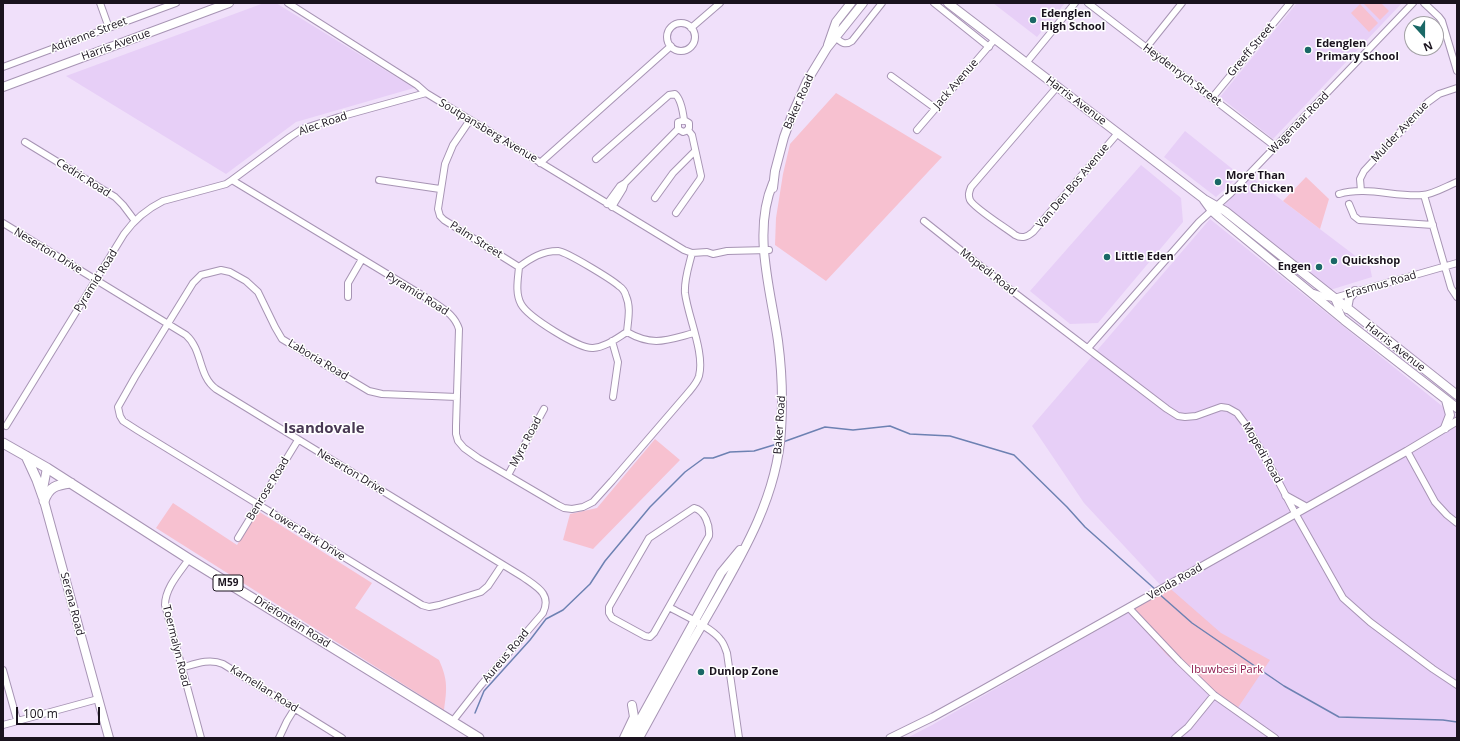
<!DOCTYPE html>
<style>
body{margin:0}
#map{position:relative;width:1460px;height:741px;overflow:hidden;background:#f0e0fa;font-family:"Open Sans",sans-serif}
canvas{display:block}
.frame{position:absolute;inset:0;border:4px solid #1a131e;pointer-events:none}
.north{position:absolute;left:1404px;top:16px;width:40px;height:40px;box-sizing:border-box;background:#fff;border:1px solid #a3a1a5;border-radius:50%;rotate:159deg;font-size:11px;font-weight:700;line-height:16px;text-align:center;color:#1a131e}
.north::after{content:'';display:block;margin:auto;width:14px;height:18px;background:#1a6866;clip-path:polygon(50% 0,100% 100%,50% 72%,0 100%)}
.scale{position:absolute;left:16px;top:707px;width:84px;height:18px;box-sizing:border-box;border:2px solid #1a131e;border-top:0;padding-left:5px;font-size:12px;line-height:14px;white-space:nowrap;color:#1a131e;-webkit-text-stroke:3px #fff;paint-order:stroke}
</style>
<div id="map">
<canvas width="1460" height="741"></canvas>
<div class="frame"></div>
<div class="north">N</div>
<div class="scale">100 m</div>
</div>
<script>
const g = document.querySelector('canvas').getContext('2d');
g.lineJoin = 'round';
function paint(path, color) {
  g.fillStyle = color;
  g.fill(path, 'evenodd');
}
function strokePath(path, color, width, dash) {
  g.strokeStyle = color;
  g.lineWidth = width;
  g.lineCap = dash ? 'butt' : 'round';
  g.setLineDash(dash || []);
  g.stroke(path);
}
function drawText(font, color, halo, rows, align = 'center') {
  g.font = font + ' "Open Sans",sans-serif';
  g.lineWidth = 3;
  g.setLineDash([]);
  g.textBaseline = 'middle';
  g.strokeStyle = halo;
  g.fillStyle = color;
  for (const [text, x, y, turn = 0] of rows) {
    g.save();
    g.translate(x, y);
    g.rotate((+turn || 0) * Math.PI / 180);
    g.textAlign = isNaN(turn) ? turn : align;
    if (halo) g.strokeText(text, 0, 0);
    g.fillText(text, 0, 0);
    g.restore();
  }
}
paint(new Path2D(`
 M264,3H276L414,88L296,122L226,174L66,76Z
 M993,3H1065L1037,37Z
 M1297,3H1402L1273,139L1220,97Z
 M1185,131L1240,175L1216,197L1164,157Z
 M1141,165L1181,198L1183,222L1098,323L1070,324L1030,291Z
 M1250,176L1370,267L1372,277L1330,290L1224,206Z
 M1210,219L1457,418V738H907L932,725L1166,591L1084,503L1032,426Z`), '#e7cff7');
paint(new Path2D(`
 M1363,3H1381L1389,11L1380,20Z
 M1360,4L1378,23L1369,32L1351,13Z
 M836,93L942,157L826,281L775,245L776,218L783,174L790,144Z
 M1306,177L1329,199L1320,229L1283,201Z
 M655,439L680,460L593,549L563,540L570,514L597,508Z
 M173,503L237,545L258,511L372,583L355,608L439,660C448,680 447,689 444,710L156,528Z
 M1165,584L1221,633L1270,660L1235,712L1213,697L1166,654L1125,607Z`), '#f7c1d0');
strokePath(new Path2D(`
 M783,442L825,427L853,430L890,426L910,434L950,436L1014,455L1067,507L1085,527L1156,590
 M1158,593L1192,623L1284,686L1339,717L1443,720L1457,722
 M475,713L484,691L530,640L546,619L563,610L590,584L605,561L650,507L685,472L704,458H713L730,452L754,451L777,444`), '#6d81b2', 1.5);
const minor = new Path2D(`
 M100,3L109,28
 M288,3L417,85L426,93L684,250L692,253L707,252L713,254L727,251L769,250
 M934,3L989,47
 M1088,3L1276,147
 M1424,3L1439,17L1442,21L1457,71
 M667 37a14 14 0 1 1 28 0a14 14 0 1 1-28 0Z
 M691,28L720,3
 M836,38C841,42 845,46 852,41L882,3
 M1146,48L1182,3
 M1026,63L1075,3
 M3,67L176,3
 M891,76L935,108
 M1057,87L971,187C969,192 968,195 970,200C974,208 1006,228 1015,235C1022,239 1027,237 1033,232L1118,133
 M1212,98L1290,3
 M470,120L453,145L445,164L438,209L440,216L444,220L519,267
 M917,130L995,39
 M25,142L115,197L123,205L135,221
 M596,159L669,95L675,94C681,99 683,112 684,120
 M540,163L671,46
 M232,180L290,137L302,129L339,117L426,93
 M379,180L440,189
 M1361,191L1360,179L1364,171L1428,102L1439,94L1457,88
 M1339,194C1366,186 1395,197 1422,195C1432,195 1447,186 1457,182
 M1424,195L1451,288L1457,297
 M655,198L673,173L695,151
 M607,204L620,186L625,183L678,129V122L684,120L689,123V128L686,131L683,132L678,129
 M1349,204L1354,216L1359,220L1433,225
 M612,207L623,189L625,183
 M676,213L700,179L701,176L692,135L688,130
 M924,221L1007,287L1167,409L1178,416L1185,417L1196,416L1221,407L1228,408L1237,413L1246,425L1274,473L1295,513L1343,598L1370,622L1433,669L1457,685
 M3,223L186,335C203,350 198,376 216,389L523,577C537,587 552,594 543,613L481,685L452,722
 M519,267C531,258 542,251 558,251C567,252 611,279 619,286C622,288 625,292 626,296C631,307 628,320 627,332
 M519,267C518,279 515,293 521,304C528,317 579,349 593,348C606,347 617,338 627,332
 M1314,293L1326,297L1334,298L1457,263
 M348,297V283L362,259
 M1334,298L1342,317
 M627,332C653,347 667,340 694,333
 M612,341L618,362L613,397
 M1088,348L1199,222L1231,193L1413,3
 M457,397L382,394L369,391L282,339L275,327L258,292L246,281L230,272L221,270L201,275L193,283L135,377L118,407L120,416L123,421L137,430L422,605L429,607L439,605L481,592L488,586L502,565
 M6,426L124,234C134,220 147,209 163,201L226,184L232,180L435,303C445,310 455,316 459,329L456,426V434L458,441L464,448L478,458L558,505L564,508L572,509L583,507L593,502L612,481L687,394C692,388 697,383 699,376C705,353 688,317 685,293C684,279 689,266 692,253
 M1407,451L1435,502L1447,515L1457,523
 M508,475L544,409
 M694,508C705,510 710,526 709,536L654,633L650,637L645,636L612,618L609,613V607L649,538Z
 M238,538L298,440
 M189,559C180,572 165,588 165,605L201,738
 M669,607C683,615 711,627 720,639C724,643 725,648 727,653L739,738
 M1129,608L1179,661L1214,695L1275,738
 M181,668C195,664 209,658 223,664L342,738
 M3,670L17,720
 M3,725L98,699
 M279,738L287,721L295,708
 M1175,738L1188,727L1214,695`);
const tertiary = new Path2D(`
 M1286,496L1306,507
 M890,738L933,717L982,690L1407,451L1457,421`);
const secondary = new Path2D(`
 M948,3L1204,199L1225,211L1457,395
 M828,45L836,22L851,3
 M3,87L229,3
 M773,188L775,171L784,137L792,115L807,81L827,48L863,3
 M1204,200L1212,211L1220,218L1344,320L1457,408
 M1347,309L1349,298L1355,291
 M1445,428L1450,415L1446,400
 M47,468L43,489L44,501L109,738
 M624,738L634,717L632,705
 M630,738L721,573L740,550
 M639,738C660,700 680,662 702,625C736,565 777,502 781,431C783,401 782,371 778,341C771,291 752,232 773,183`);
const primary = new Path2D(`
 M3,443L47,468L189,559L479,738
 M26,456L37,480L43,497
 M44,501C49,486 57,485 71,483`);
strokePath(minor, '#a794b4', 8);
strokePath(tertiary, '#a794b4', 9);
strokePath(secondary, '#a794b4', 10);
strokePath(primary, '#a794b4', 11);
strokePath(minor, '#fff', 6);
strokePath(tertiary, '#fff', 7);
strokePath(secondary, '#fff', 8);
strokePath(primary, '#fff', 9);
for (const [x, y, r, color] of [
 [1033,20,4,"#1a6866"],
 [1308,50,4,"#1a6866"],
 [1218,182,4,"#1a6866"],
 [1107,257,4,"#1a6866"],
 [1334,261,4,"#1a6866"],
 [1319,267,4,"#1a6866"],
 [701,672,4,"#1a6866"]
]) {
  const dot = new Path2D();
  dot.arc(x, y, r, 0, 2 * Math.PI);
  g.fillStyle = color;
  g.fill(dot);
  strokePath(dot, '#fff', 1.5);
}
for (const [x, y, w] of [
 [228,583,30]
]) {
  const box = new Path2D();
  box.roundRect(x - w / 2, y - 8, w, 16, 3);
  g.fillStyle = '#fff';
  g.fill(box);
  strokePath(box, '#1a131e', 1);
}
drawText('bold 10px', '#1a131e', null, [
 ["M59",228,583]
]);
drawText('bold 11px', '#1a131e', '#fff', [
 ["Edenglen",1041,14],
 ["High School",1041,27],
 ["Edenglen",1316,44],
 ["Primary School",1316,57],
 ["More Than",1226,176],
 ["Just Chicken",1226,189],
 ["Little Eden",1115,257],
 ["Quickshop",1342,261],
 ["Engen",1311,267,"right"],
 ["Dunlop Zone",709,672]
], 'left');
drawText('11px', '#1a131e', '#fff', [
 ["Adrienne Street",89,35,-21],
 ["Harris Avenue",116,45,-20],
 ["Greeff Street",1251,50,-50],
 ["Heydenrych Street",1182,75,37],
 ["Jack Avenue",956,84,-49],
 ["Harris Avenue",1076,101,37],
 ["Baker Road",799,102,-66],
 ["Wagenaar Road",1299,123,-46],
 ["Alec Road",323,124,-19],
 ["Soutpansberg Avenue",488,131,31],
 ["Mulder Avenue",1400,132,-47],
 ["Cedric Road",83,178,32],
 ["Van Den Bos Avenue",1073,186,-50],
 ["Palm Street",476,240,32],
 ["Neserton Drive",48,251,31],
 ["Mopedi Road",988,272,38],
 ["Pyramid Road",96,281,-58],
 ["Erasmus Road",1381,285,-16],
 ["Pyramid Road",417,294,32],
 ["Harris Avenue",1395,347,38],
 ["Laboria Road",318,360,31],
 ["Baker Road",780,425,-86],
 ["Myra Road",526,442,-62],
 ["Mopedi Road",1262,453,60],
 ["Neserton Drive",351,472,31],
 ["Benrose Road",268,489,-59],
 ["Lower Park Drive",307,535,32],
 ["Venda Road",1175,582,-30],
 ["Serena Road",72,604,75],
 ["Driefontein Road",292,622,32],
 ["Toermalyn Road",176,646,76],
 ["Aureus Road",506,656,-50],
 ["Karnelian Road",264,689,32]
]);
drawText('11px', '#8e194d', '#fff', [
 ["Ibuwbesi Park",1227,670]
]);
drawText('bold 15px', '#483853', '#fff', [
 ["Isandovale",324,429]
]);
</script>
